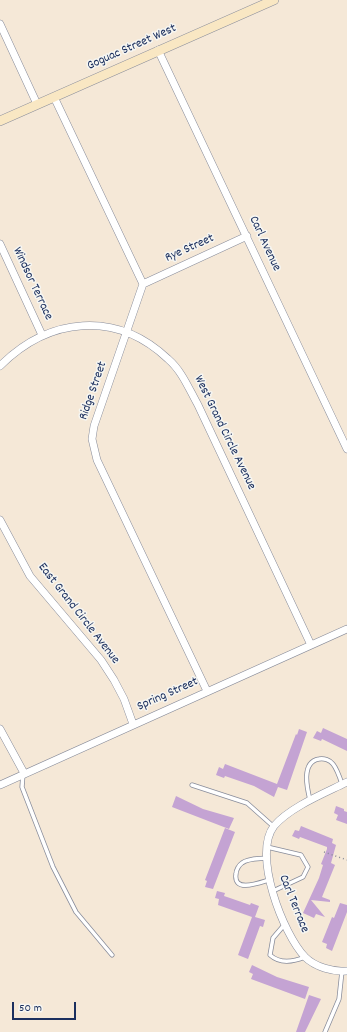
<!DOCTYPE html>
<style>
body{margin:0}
#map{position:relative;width:347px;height:1032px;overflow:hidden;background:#f5e8d7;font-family:Dekko,sans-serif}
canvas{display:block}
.scale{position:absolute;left:12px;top:1002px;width:64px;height:18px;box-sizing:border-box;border:2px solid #1b2f5e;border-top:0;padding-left:5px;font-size:12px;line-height:14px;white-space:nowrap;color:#1b2f5e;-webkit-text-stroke:3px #f6f6f2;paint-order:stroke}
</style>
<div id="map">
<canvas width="347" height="1032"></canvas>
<div class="scale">50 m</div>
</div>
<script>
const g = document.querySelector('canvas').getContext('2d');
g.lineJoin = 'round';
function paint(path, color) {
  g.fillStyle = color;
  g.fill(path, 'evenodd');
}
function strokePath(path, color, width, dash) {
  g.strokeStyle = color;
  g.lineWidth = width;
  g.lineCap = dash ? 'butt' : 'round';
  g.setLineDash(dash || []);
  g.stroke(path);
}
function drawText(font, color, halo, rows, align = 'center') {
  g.font = font + ' Dekko,sans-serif';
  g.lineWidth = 3;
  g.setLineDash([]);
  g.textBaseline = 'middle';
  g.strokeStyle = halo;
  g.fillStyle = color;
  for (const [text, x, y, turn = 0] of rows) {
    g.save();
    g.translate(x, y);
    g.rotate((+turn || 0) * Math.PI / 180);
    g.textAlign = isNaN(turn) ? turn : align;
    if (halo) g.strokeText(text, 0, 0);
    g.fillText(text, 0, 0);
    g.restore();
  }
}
paint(new Path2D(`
 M323,728L347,739V751L322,739L321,741L313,738L317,731L321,733Z
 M299,729L307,732L287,790L278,787L274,797L254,786L225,776L224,778L216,775L219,767L223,769L225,764L277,784L296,734L297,735Z
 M176,796L203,809L234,818L229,829L172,807Z
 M336,806L344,809V811L347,812V824L336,820L338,815L334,813Z
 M301,826L333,839L332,843L336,845L331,863L335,865L322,897L330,900V902L311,900L325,917L316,914L314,918L303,913L319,878L323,865L321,864L327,849V847L300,837L299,839L292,836L295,830L299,831Z
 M225,828L235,832L213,889L205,887L207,881L205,880Z
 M217,891L225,893L224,896L230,898L250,905L251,903L259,906L255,917L265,920L263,927L260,926L248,959L238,955L252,917L218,905L219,899L215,898Z
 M340,903L347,905V912L332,951L326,948L327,944L322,942L332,917L334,918Z
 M252,965L277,977L309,987L305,999L251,979L253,974L249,972Z
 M309,995L321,999L305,1032H296Z`), '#c4a3d3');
const lane = new Path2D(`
 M23,774L22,787L53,867L76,912L112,955
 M192,785L247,803L274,827
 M310,800C307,788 301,762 319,759C324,758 330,760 333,764C337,769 340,778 342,784
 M267,847L301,855L308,867L303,877L273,891
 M267,858C259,859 248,858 242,863C239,865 236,870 236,874C233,893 259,883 269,880
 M285,924L273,938L270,955C280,964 293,962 305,957
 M325,1032L339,999L342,971`);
const street = new Path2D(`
 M0,24L37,104
 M158,50L347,449
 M54,97L143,284L94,426L92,439L97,460L207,691
 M0,244L42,335
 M143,284L247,236
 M0,366C49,317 116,310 168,359C182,371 189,389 198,405L311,645
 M0,520L30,576L101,660L114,680L124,699L133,724
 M0,729L24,773
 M347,782C325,793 290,807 274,826C252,854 283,934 305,957C315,967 333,972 347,971
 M0,785L347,629`);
const secondary = new Path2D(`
 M0,121L274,0`);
strokePath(lane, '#888c9a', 5);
strokePath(street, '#888c9a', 8);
strokePath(secondary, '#888c9a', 10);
strokePath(new Path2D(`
 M324,852L347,860`), '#888c9a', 1.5, [1, 3]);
strokePath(lane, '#fff', 3.5);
strokePath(street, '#fff', 7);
strokePath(secondary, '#f9e7c3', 9);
drawText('13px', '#1b2f5e', '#f6f6f2', [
 ["Goguac Street West",132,48,-24],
 ["Carl Avenue",264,244,65],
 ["Rye Street",190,249,-24],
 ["Windsor Terrace",32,284,65],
 ["Ridge Street",94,391,-71],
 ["West Grand Circle Avenue",224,433,64],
 ["East Grand Circle Avenue",78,614,52],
 ["Spring Street",168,695,-24],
 ["Carl Terrace",293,904,68]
]);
</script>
